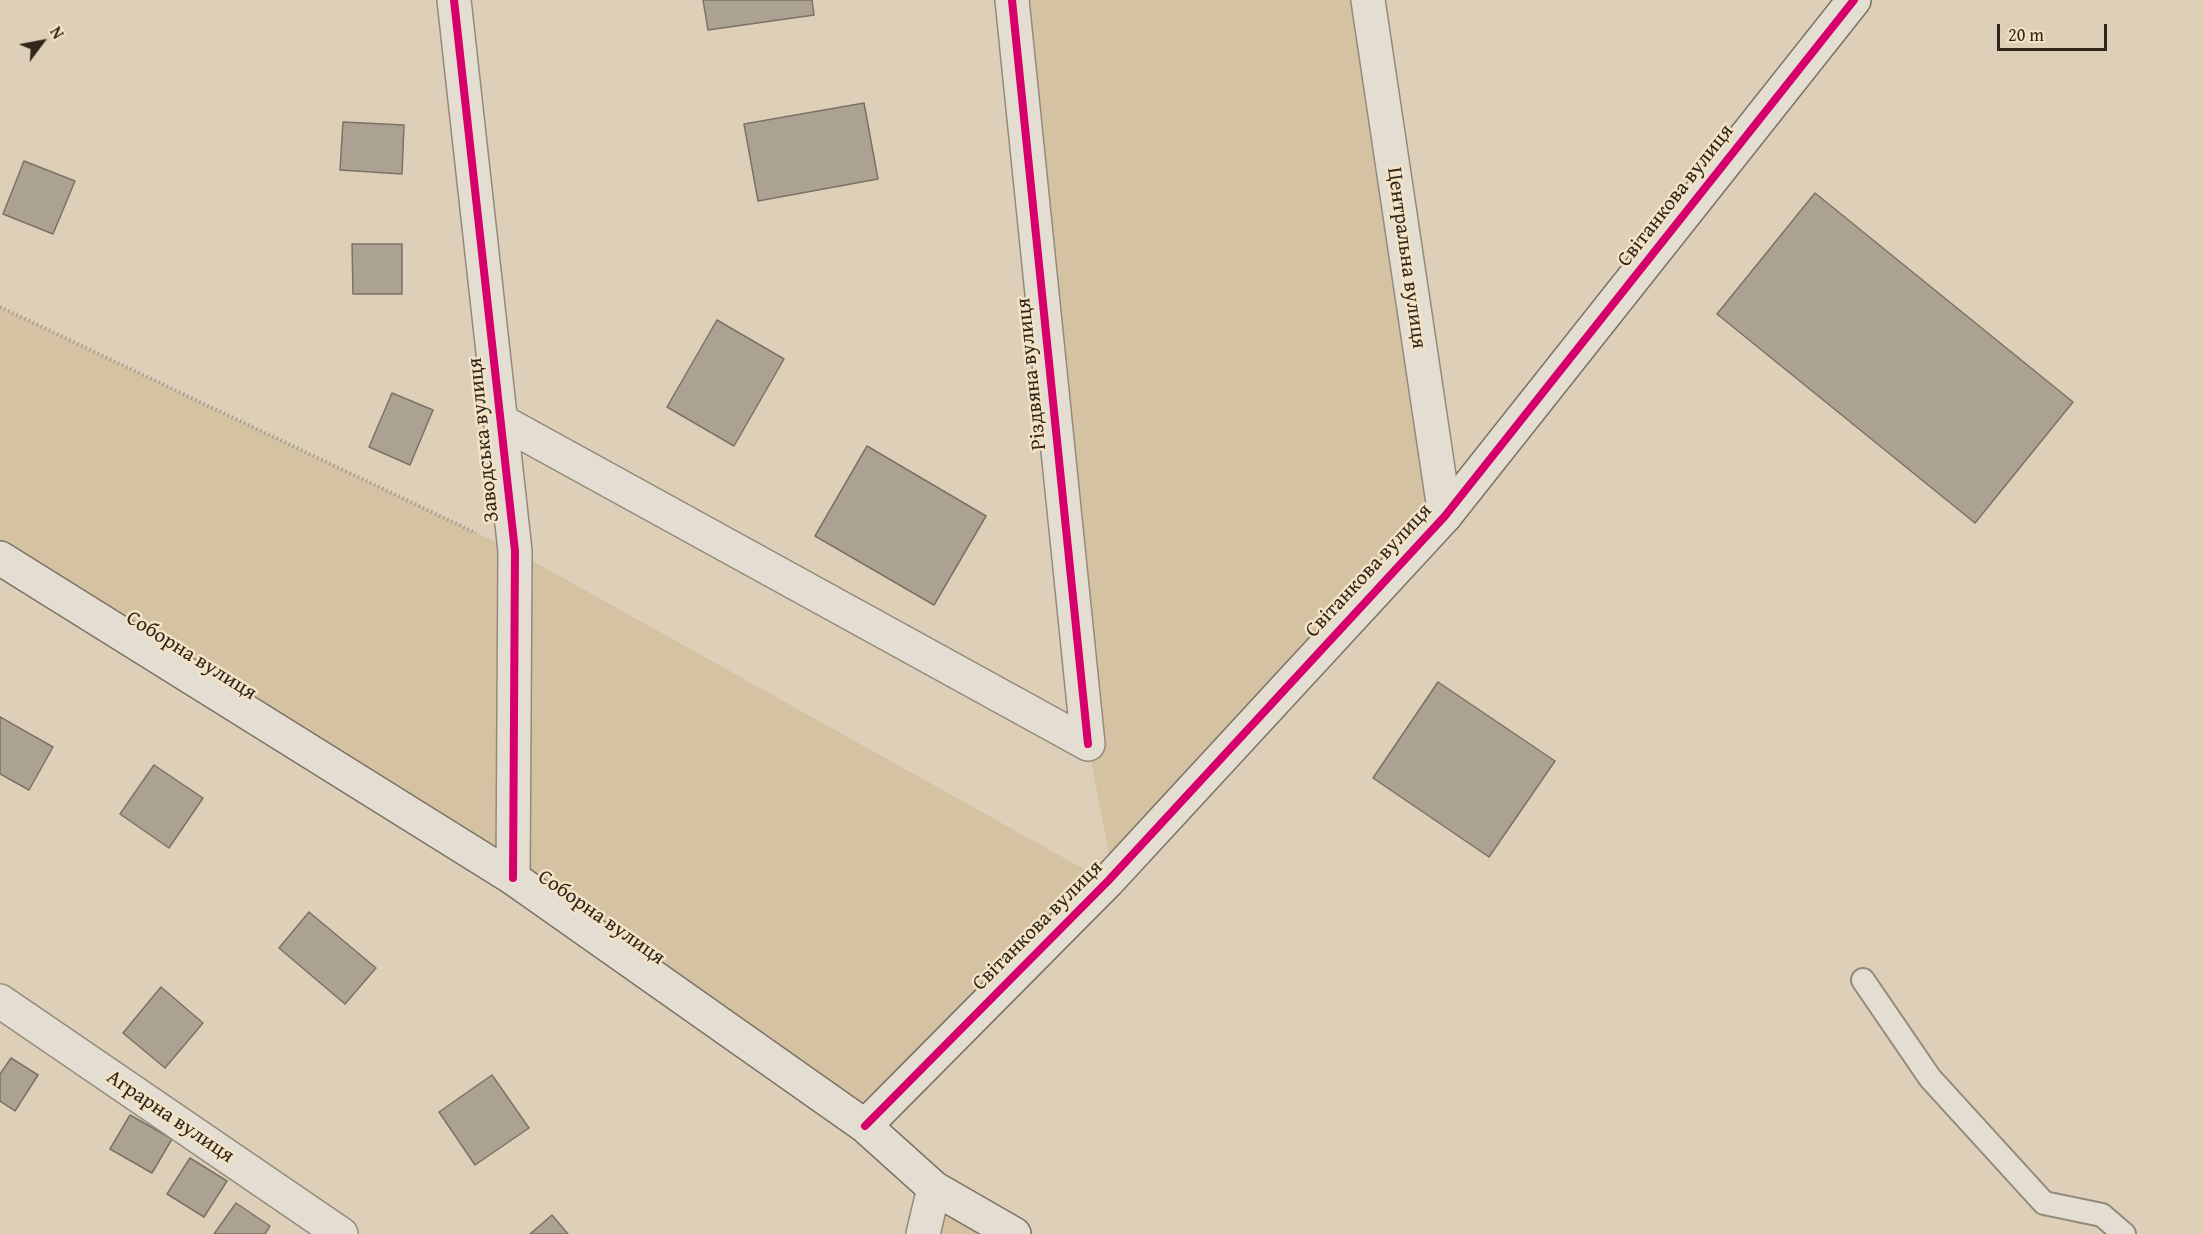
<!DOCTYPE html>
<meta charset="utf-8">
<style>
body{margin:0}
#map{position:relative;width:2204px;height:1234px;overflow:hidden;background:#ded0b8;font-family:"Gentium Book Plus",serif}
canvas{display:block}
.north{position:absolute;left:12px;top:12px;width:60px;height:60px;-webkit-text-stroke:4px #f3e3c7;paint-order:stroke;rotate:58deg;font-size:16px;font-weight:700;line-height:24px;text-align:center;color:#31261a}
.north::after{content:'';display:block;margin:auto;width:21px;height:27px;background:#31261a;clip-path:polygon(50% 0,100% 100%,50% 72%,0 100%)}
.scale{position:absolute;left:1997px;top:24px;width:110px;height:27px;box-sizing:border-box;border:3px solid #31261a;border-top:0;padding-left:8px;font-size:18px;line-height:21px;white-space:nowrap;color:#31261a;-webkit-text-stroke:4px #f3e3c7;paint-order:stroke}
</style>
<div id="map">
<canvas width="2204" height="1234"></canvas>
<div class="north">N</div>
<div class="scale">20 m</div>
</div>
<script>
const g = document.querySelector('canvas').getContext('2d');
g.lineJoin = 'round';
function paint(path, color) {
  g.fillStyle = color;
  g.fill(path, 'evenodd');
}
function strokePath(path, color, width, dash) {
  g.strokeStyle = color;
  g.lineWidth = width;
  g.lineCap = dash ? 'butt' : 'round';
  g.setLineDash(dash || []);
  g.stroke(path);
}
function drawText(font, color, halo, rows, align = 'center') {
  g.font = font + ' "Gentium Book Plus",serif';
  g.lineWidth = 5;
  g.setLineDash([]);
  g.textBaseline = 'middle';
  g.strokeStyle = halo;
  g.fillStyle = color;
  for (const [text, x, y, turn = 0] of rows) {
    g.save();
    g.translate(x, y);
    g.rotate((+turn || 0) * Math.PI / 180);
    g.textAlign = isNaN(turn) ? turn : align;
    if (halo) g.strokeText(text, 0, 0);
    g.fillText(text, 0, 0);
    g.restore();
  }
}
paint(new Path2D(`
 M1012,0H1367L1441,510L1110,861L1088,744Z
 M0,307L515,551L1091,873L860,1116L0,558Z
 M934,1188L1014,1234H923Z`), '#d5c2a3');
const building = new Path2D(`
 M703,0H812L814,15L708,30Z
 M864,103L878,179L758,201L744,124Z
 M343,122L404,125L402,174L340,170Z
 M24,161L75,181L53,234L3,214Z
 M1815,193L2073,402L1975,523L1717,314Z
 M352,244H402V294H353Z
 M717,320L784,359L734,446L667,407Z
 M392,393L433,410L410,465L369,447Z
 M867,446L986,516L934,605L815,536Z
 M1438,682L1555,761L1489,857L1373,778Z
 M0,717L53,747L29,790L0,774Z
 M154,765L203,798L169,848L120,814Z
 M309,912L376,968L345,1004L279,948Z
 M161,987L203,1023L165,1068L123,1033Z
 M11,1058L38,1075L15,1111L0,1101V1074Z
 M492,1075L529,1128L475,1165L439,1112Z
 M130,1115L172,1139L152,1173L110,1149Z
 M190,1158L227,1181L204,1217L167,1194Z
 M236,1203L270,1226L265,1234H214Z
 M552,1215L568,1234H530Z`);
paint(building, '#aca292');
strokePath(building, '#7b7265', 1.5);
const lane = new Path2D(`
 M1863,980L1930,1078L2044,1203L2102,1215L2124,1234`);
const street = new Path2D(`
 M454,0L515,551L513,878
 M1012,0L1088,744
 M1368,0L1445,516
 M501,421L1088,744
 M0,1001L341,1234
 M923,1234L934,1188`);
const secondary = new Path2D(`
 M0,558L513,878L865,1126L934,1188L1014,1234
 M865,1126L1108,881L1445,516L1854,0`);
strokePath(lane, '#938a7b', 26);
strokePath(street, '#938a7b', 36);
strokePath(secondary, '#7b7265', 36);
strokePath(new Path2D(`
 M0,307L476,533`), '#a49e93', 4, [1.5, 3]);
strokePath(lane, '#e4ddd1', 22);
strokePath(street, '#e4ddd1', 33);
strokePath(secondary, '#e4ddd1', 33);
strokePath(new Path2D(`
 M454,0L515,551L513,878
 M1012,0L1088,744
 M865,1126L1108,881L1445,516L1854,0`), '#d6006c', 8);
drawText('21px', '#31261a', '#f3e3c7', [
 ["Світанкова вулиця",1676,196,-52],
 ["Центральна вулиця",1406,258,82],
 ["Різдвяна вулиця",1032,374,-96],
 ["Заводська вулиця",484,440,-96],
 ["Світанкова вулиця",1369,571,-47],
 ["Соборна вулиця",191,656,32],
 ["Соборна вулиця",601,918,35],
 ["Світанкова вулиця",1038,926,-45],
 ["Аграрна вулиця",170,1117,34]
]);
</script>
